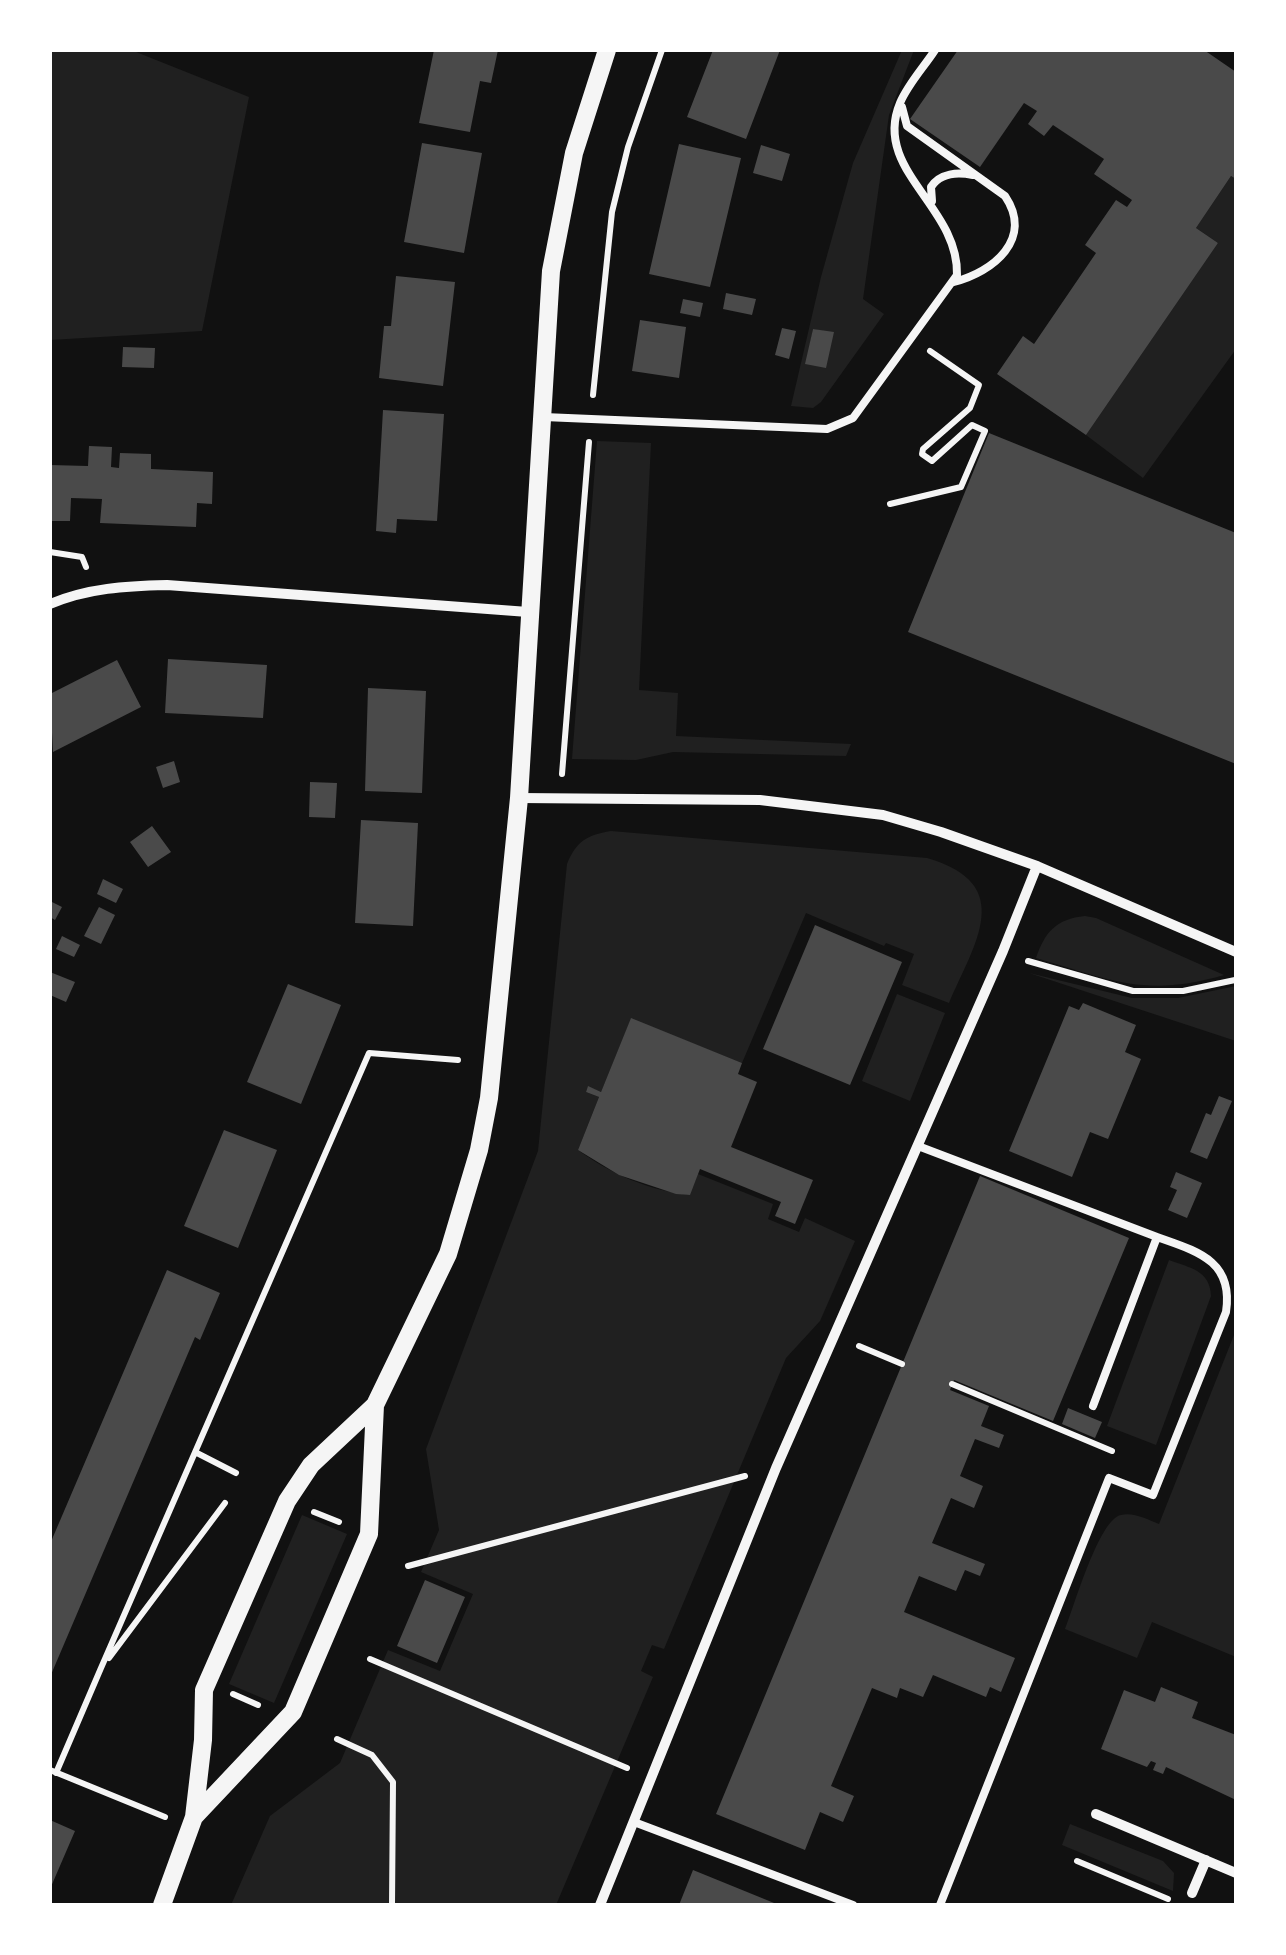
<!DOCTYPE html>
<style>
body{margin:0}
#map{position:relative;width:1286px;height:1955px;overflow:hidden;background:#111;font-family:"Titillium Web",sans-serif}
canvas{display:block}
.frame{position:absolute;inset:0;border:52px solid #fff;pointer-events:none}
</style>
<div id="map">
<canvas width="1286" height="1955"></canvas>
<div class="frame"></div>
</div>
<script>
const g = document.querySelector('canvas').getContext('2d');
g.lineJoin = 'round';
function paint(path, color) {
  g.fillStyle = color;
  g.fill(path, 'evenodd');
}
function strokePath(path, color, width, dash) {
  g.strokeStyle = color;
  g.lineWidth = width;
  g.lineCap = dash ? 'butt' : 'round';
  g.setLineDash(dash || []);
  g.stroke(path);
}
paint(new Path2D(`
 M50,50H131L249,97L202,331L50,340Z
 M902,50H914L889,115L863,299L884,314L821,402L813,408L791,406L821,277L853,163ZM813,329L833,333L806,364Z
 M1231,176L1236,179V349L1143,478L1086,435L1218,243L1196,228Z
 M597,441L651,443L639,690L678,693L676,736L851,744L846,756L673,752L636,760L572,759Z
 M611,831L927,858C1017,884 975,943 949,1003L902,985L914,954L886,943L884,946L806,913L742,1063L631,1019L601,1092L588,1087L586,1092L599,1097L578,1150C611,1174 648,1190 689,1195L698,1174L773,1204L768,1219L799,1232L805,1218L855,1241L820,1321L786,1358L664,1649L652,1645L641,1671L653,1677L556,1905H231L270,1816L340,1763L388,1650L440,1671L473,1594L421,1572L439,1530L426,1449L538,1151L567,864C576,842 586,835 611,831Z
 M1085,916L1096,918L1224,975C1145,998 1112,980 1036,958C1045,932 1056,919 1085,916Z
 M1029,973L1132,998H1178L1236,986V1041Z
 M897,994L945,1013L910,1101L862,1081Z
 M1169,1260C1190,1268 1210,1270 1211,1296L1156,1445L1107,1426Z
 M1236,1330V1657L1152,1622L1137,1658L1065,1629C1074,1607 1099,1519 1121,1515C1134,1512 1148,1520 1159,1524Z
 M302,1515L347,1534L274,1703L229,1684Z
 M1070,1824L1163,1861L1174,1873L1173,1891L1062,1845Z`), '#202020');
paint(new Path2D(`
 M434,50H498L491,83L480,81L470,132L419,123Z
 M713,50H780L746,139L687,117Z
 M958,50H1204L1236,72V179L1231,176L1196,228L1218,243L1086,435L997,374L1023,336L1034,344L1096,253L1085,245L1116,200L1127,207L1132,200L1094,174L1104,159L1053,125L1044,136L1028,124L1037,111L1024,103L980,167L910,119Z
 M422,143L482,153L464,253L404,242Z
 M679,144L741,158L710,287L649,274Z
 M761,145L790,154L782,181L753,173Z
 M396,276L455,282L443,386L379,378L384,326H391Z
 M726,293L756,299L752,315L723,309Z
 M683,299L703,303L700,317L680,313Z
 M640,320L686,327L679,378L632,371Z
 M782,328L796,331L789,359L775,355Z
 M813,329L834,332L826,368L805,364Z
 M123,347L155,348L154,368L122,367Z
 M383,410L444,414L437,521L397,519L396,533L376,531Z
 M989,433L1236,533V764L908,632Z
 M89,446L112,447L111,467L119,468L120,453L151,454V469L213,472L212,504L197,503L196,527L100,523L102,499L71,498L70,521H50V465L88,466Z
 M168,659L267,665L263,718L165,713Z
 M117,660L141,707L53,752L50,694Z
 M368,688L426,691L422,793L365,791Z
 M174,761L180,782L163,788L156,767Z
 M310,782L337,783L335,818L309,817Z
 M361,820L418,823L413,926L355,923Z
 M152,826L171,852L148,867L130,842Z
 M103,879L123,889L116,903L97,894Z
 M50,901L62,907L55,920L50,917Z
 M99,907L115,915L101,944L84,936Z
 M815,925L902,962L850,1085L763,1049Z
 M62,936L80,945L74,957L56,949Z
 M50,972L75,982L66,1002L50,995Z
 M288,984L341,1005L301,1104L247,1082Z
 M1083,1003L1136,1025L1125,1052L1141,1059L1108,1139L1090,1132L1072,1177L1009,1151L1069,1006L1079,1010Z
 M631,1018L742,1063L738,1074L757,1082L731,1147L813,1180L795,1224L775,1216L781,1202L700,1169L690,1195L676,1194L619,1175L578,1150L599,1097L586,1092L588,1086L601,1092Z
 M1219,1096L1232,1101L1207,1159L1190,1152L1206,1113L1211,1115Z
 M224,1130L277,1150L238,1248L184,1226Z
 M1176,1172L1202,1183L1187,1218L1168,1210L1177,1190L1170,1187Z
 M980,1176L1129,1238L1053,1421L954,1380L950,1390L989,1406L981,1426L1004,1435L999,1448L975,1439L960,1476L983,1486L974,1508L951,1498L932,1543L985,1564L980,1576L965,1570L956,1591L919,1576L904,1612L1015,1658L1001,1692L990,1687L986,1697L933,1675L923,1697L900,1688L897,1698L872,1688L831,1786L854,1796L843,1822L820,1812L805,1850L716,1814Z
 M167,1270L220,1293L200,1340L195,1337L50,1677V1544Z
 M1068,1408L1102,1422L1095,1438L1062,1424Z
 M425,1580L465,1597L437,1663L397,1646Z
 M1161,1687L1198,1702L1192,1718L1236,1735V1800L1166,1767L1163,1774L1153,1770L1156,1763L1151,1761L1147,1767L1101,1749L1124,1690L1155,1702Z
 M50,1820L75,1831L50,1889Z
 M693,1870L779,1905H679Z`), '#4a4a4a');
strokePath(new Path2D(`
 M593,395L612,212L628,147L662,50
 M890,504L961,487L985,431L972,425L932,461L922,454L923,449L970,408L979,385L930,351
 M50,552L82,557L86,567
 M562,774L589,442
 M1028,961L1133,991H1183L1235,980
 M859,1346L902,1364
 M952,1384L1112,1451
 M195,1452L236,1473
 M314,1512L339,1522
 M408,1566L745,1476
 M109,1658L225,1503
 M370,1659L627,1768
 M101,1668L369,1053L458,1060
 M233,1694L258,1705
 M337,1739L372,1755L393,1782L392,1905
 M50,1770L165,1817
 M56,1773L101,1668
 M1077,1861L1168,1899`), '#f5f5f5', 6);
strokePath(new Path2D(`
 M902,107L907,126L1005,196C1034,239 993,272 954,282
 M932,201L931,187C940,173 958,172 973,175
 M544,417L827,429L853,418L957,275C959,206 872,170 900,103C908,84 924,67 935,50
 M918,1146L1157,1237L1093,1406
 M634,1822L853,1905
 M940,1905L1109,1478L1153,1495L1226,1312C1234,1260 1196,1251 1157,1237`), '#f5f5f5', 8);
strokePath(new Path2D(`
 M50,604C88,588 126,586 167,585L528,612
 M519,798L760,800L883,815L941,832L1037,866L1236,952
 M1096,1814L1236,1873
 M1192,1893L1206,1860
 M600,1905L776,1468L1003,951L1037,866`), '#f5f5f5', 10);
strokePath(new Path2D(`
 M194,1817L293,1712L369,1534L375,1405
 M162,1905L194,1817L203,1740L204,1690L287,1501L311,1465L375,1405L448,1254L479,1150L489,1098L519,798L551,271L574,153L607,50`), '#f5f5f5', 18);
</script>
